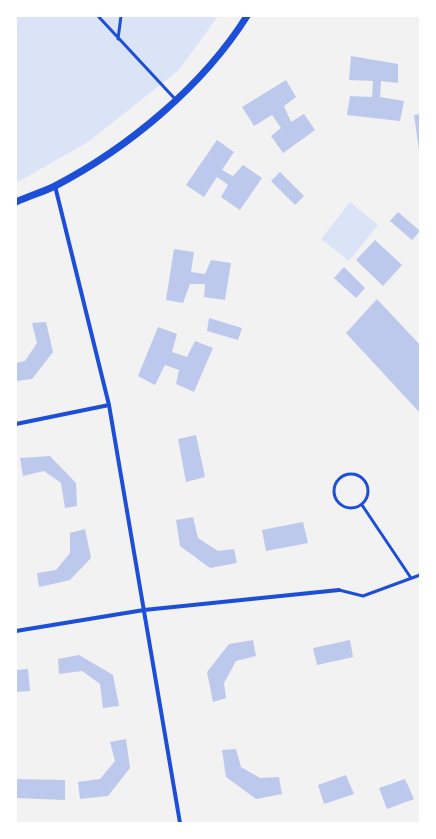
<!DOCTYPE html>
<style>
body{margin:0}
#map{position:relative;width:436px;height:839px;overflow:hidden;background:#f2f2f2;font-family:"Asap Condensed",sans-serif}
canvas{display:block}
.frame{position:absolute;inset:0;border:17px solid #fff;pointer-events:none}
</style>
<div id="map">
<canvas width="436" height="839"></canvas>
<div class="frame"></div>
</div>
<script>
const g = document.querySelector('canvas').getContext('2d');
g.lineJoin = 'round';
function paint(path, color) {
  g.fillStyle = color;
  g.fill(path, 'evenodd');
}
function strokePath(path, color, width, dash) {
  g.strokeStyle = color;
  g.lineWidth = width;
  g.lineCap = dash ? 'butt' : 'round';
  g.setLineDash(dash || []);
  g.stroke(path);
}
paint(new Path2D(`
 M16,16H218L179,70L88,142L16,183Z
 M350,202L378,225L349,261L321,239Z`), '#dbe4f7');
paint(new Path2D(`
 M351,56L398,64V83L381,81L380,97L404,101L400,121L347,115L350,96L372,97L373,81L349,80Z
 M286,80L296,97L284,106L291,122L304,114L315,130L283,153L271,136L281,128L272,115L254,126L242,107Z
 M420,114V149L419,150L414,115Z
 M217,140L234,152L222,170L233,176L243,165L262,178L240,210L221,197L228,185L217,177L204,197L186,185Z
 M280,172L304,196L295,205L271,181Z
 M398,212L420,231L412,240L390,221Z
 M375,240L402,265L383,286L356,260Z
 M174,249L194,252L191,272L205,274L211,260L231,263L225,300L204,297L205,284H190L183,303L166,300Z
 M344,267L365,288L356,298L334,278Z
 M377,299L420,345V413L346,333Z
 M209,318L242,328L238,340L207,331Z
 M46,322L53,352L32,379L16,381V363L25,361L37,343L32,323Z
 M158,327L177,334L172,352L187,357L195,341L213,348L194,392L176,384L179,370L165,365L155,385L138,376Z
 M196,435L205,477L186,482L178,439Z
 M50,456L76,483L77,506L65,508L61,483L44,471L23,476L20,458Z
 M193,517L198,538L218,551L234,549L237,563L210,568L180,546L176,520Z
 M303,522L308,543L266,551L262,530Z
 M85,529L91,558L70,580L39,587L37,573L56,570L70,553V533Z
 M253,640L256,656L236,661L224,683L226,698L213,702L207,672L229,644Z
 M350,640L353,657L317,665L313,648Z
 M79,655L113,675L119,706L103,708L100,684L82,671L59,674L58,659Z
 M28,669L30,691L16,692V670Z
 M126,739L130,768L108,796L80,799L78,782L100,779L115,761L110,742Z
 M236,749L241,767L260,778L279,777L282,794L256,799L226,777L222,750Z
 M346,775L354,794L324,804L318,785Z
 M16,779L65,780V800L16,798Z
 M405,779L414,799L387,809L379,788Z`), '#bdc9ec');
strokePath(new Path2D(`
 M98,16L176,100
 M118,39L121,16
 M334 491a17 17 0 1 1 34 0a17 17 0 1 1-34 0Z
 M362,505L411,578
 M339,590L363,596L420,575`), '#1d4ed8', 3);
strokePath(new Path2D(`
 M55,186L109,405L180,823
 M16,424L109,405
 M16,631L144,610L339,590`), '#1d4ed8', 4);
strokePath(new Path2D(`
 M16,202C29,196 43,192 55,186C128,148 203,86 247,16`), '#1d4ed8', 7);
</script>
